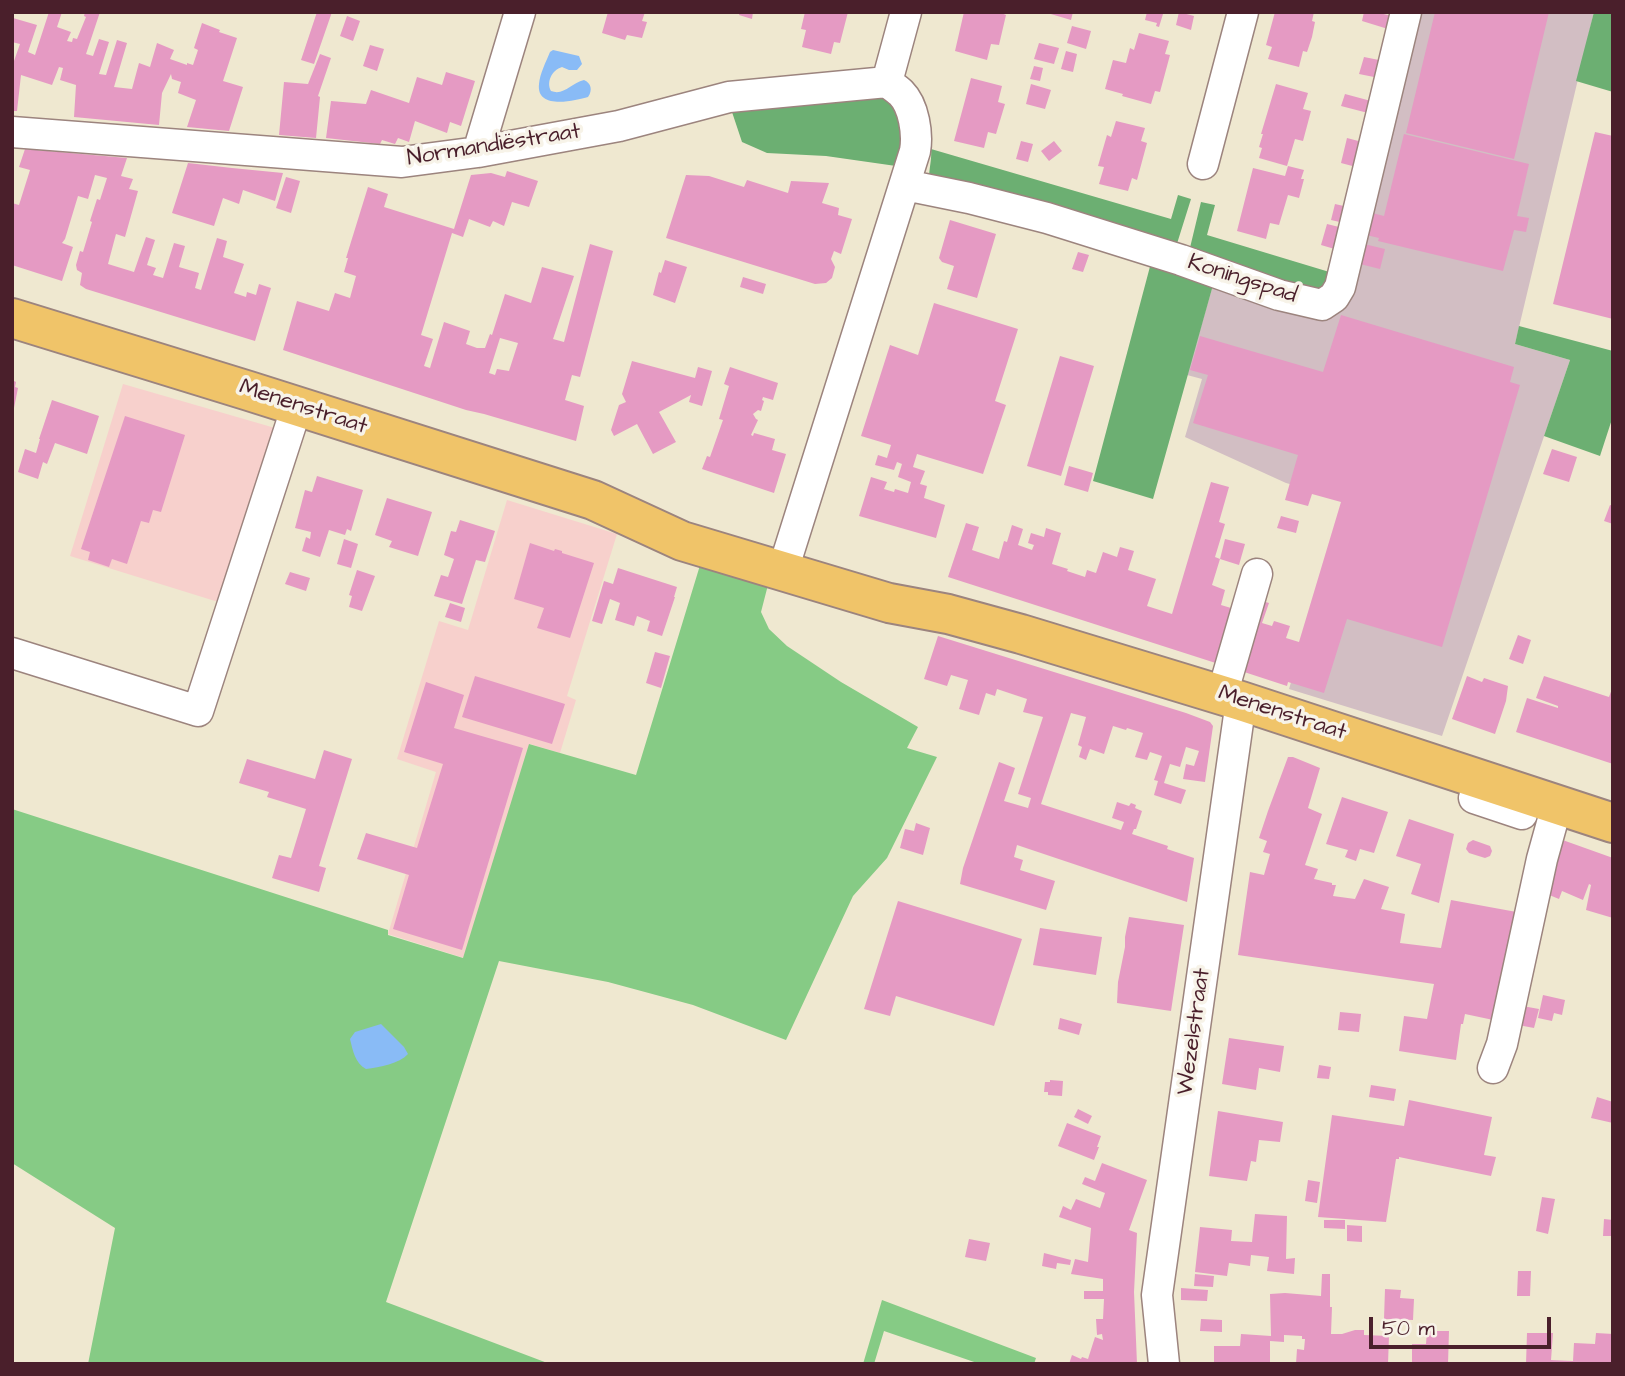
<!DOCTYPE html>
<meta charset="utf-8">
<style>
body{margin:0}
#map{position:relative;width:1625px;height:1376px;overflow:hidden;background:#efe8d0;font-family:"Architects Daughter",sans-serif}
canvas{display:block}
.frame{position:absolute;inset:0;border:14px solid #4a1f2b;pointer-events:none}
.scale{position:absolute;left:1369px;top:1317px;width:182px;height:32px;box-sizing:border-box;border:4px solid #4a1f2b;border-top:0;padding-left:9px;font-size:21px;line-height:24px;white-space:nowrap;color:#4a1f2b;-webkit-text-stroke:5px #f7f3e8;paint-order:stroke}
</style>
<div id="map">
<canvas width="1625" height="1376"></canvas>
<div class="frame"></div>
<div class="scale">50 m</div>
</div>
<script>
const g = document.querySelector('canvas').getContext('2d');
g.lineJoin = 'round';
function paint(path, color) {
  g.fillStyle = color;
  g.fill(path, 'evenodd');
}
function strokePath(path, color, width, dash) {
  g.strokeStyle = color;
  g.lineWidth = width;
  g.lineCap = dash ? 'butt' : 'round';
  g.setLineDash(dash || []);
  g.stroke(path);
}
function drawText(font, color, halo, rows, align = 'center') {
  g.font = font + ' "Architects Daughter",sans-serif';
  g.lineWidth = 7;
  g.setLineDash([]);
  g.textBaseline = 'middle';
  g.strokeStyle = halo;
  g.fillStyle = color;
  for (const [text, x, y, turn = 0] of rows) {
    g.save();
    g.translate(x, y);
    g.rotate((+turn || 0) * Math.PI / 180);
    g.textAlign = isNaN(turn) ? turn : align;
    if (halo) g.strokeText(text, 0, 0);
    g.fillText(text, 0, 0);
    g.restore();
  }
}
paint(new Path2D(`
 M123,384L275,428L226,599L215,601L70,556Z
 M507,500L617,534L567,696L576,700L560,753L530,744L464,958L388,934L436,772L397,759L439,621L468,630Z`), '#f7d0cc');
paint(new Path2D(`
 M1412,12H1594L1515,344L1570,360L1442,736L1289,689L1347,499L1286,483L1185,437L1202,379L1187,375L1215,278L1337,312Z`), '#d2bec3');
paint(new Path2D(`
 M701,562L769,581L761,612L769,629L787,646L841,682L918,727L907,748L937,757L887,858L853,896L786,1040L693,1005L608,982L499,961L386,1302L550,1364H88L115,1228L12,1163V809L388,930V935L463,958L529,744L636,775Z
 M882,1300L1036,1358L1034,1364H980L884,1331L874,1364H863Z`), '#86cb85');
paint(new Path2D(`
 M1594,12H1613V92L1576,81Z
 M884,93L896,111L905,135L896,166L826,156L767,153L742,142L731,109Z
 M931,149L1171,219L1178,195L1191,199L1175,250L929,179C929,168 932,160 931,149Z
 M1201,202L1215,205L1207,235L1336,274L1323,294L1188,256Z
 M1152,259L1215,278L1153,499L1093,481Z
 M1519,326L1613,351V416L1600,456L1544,436L1570,360L1515,344Z`), '#6caf72');
paint(new Path2D(`
 M553,50L579,56L582,64L577,70H569L562,67C552,70 546,82 551,91C564,96 571,83 584,80C591,83 593,90 588,97C574,101 536,110 539,84C540,73 546,62 550,52Z
 M381,1024L404,1047L408,1054C399,1064 380,1067 366,1069C355,1063 353,1051 350,1039L355,1032Z`), '#89bbf6');
paint(new Path2D(`
 M49,12H62L57,27L71,32L67,41L72,42L73,38L77,39L86,17L84,16L85,12H100L86,54L93,56L99,39L109,42L99,74L106,75L117,40L127,43L114,87L132,89L139,63L150,67L157,43L174,50L170,59L187,65V63L193,65L198,50L194,48L202,23L220,30L219,32L237,38L223,81L243,87L229,131L187,127L196,100L178,93L181,82L172,79L171,74L162,93L159,125L74,117L76,85L60,80L63,68L59,67L52,85L21,75L17,111H12V61H14L20,44L12,42L13,18L37,25L28,52L35,55Z
 M317,12H332L314,64L301,60Z
 M608,12H645L642,21L647,22L642,38L627,35L625,40L602,33Z
 M740,12H753L752,19L739,15Z
 M805,12H848L840,43L834,42L831,54L802,47L806,30L801,29Z
 M964,12H999L1006,15L999,45L991,44L987,60L955,51Z
 M1044,12H1073L1071,20Z
 M1147,12L1163,14L1159,27L1156,26L1157,23L1145,20Z
 M1179,12L1194,16L1191,30L1176,25Z
 M1275,12H1314L1312,21L1315,22L1312,37L1307,52L1303,51L1299,67L1268,59L1272,47L1266,45Z
 M1364,12H1375L1392,16L1388,29L1362,21Z
 M1435,12H1549L1514,159L1406,133Z
 M347,16L360,21L353,41L340,36Z
 M1072,26L1091,31L1086,49L1067,43Z
 M1139,33L1169,41L1165,54L1170,55L1160,92L1155,91L1151,104L1122,96L1123,94L1105,89L1113,60L1126,63L1130,48L1134,50Z
 M1039,43L1059,48L1054,64L1034,59Z
 M370,45L384,49L377,71L363,66Z
 M1066,51L1077,54L1073,72L1061,69Z
 M320,54L331,58L318,96L320,97L316,138L279,135L284,82L308,84Z
 M1364,57L1379,60L1374,77L1359,74Z
 M1034,66L1043,68L1040,81L1030,79Z
 M446,72L475,81L461,126L450,122L447,133L415,121L409,142L398,138L395,144L382,140L380,144L326,138L331,101L366,104L371,90L409,103L417,77L442,85Z
 M971,78L1002,86L998,102L1005,104L996,134L988,132L984,148L954,141Z
 M1031,84L1051,90L1045,109L1026,104Z
 M1276,84L1308,93L1303,109L1311,111L1303,141L1295,139L1287,166L1259,158L1262,148L1259,147L1263,134H1261Z
 M1345,94L1371,101L1368,113L1341,106Z
 M1116,121L1145,128L1141,141L1147,143L1137,180L1132,178L1128,191L1099,184L1104,167L1098,166L1107,135L1111,137Z
 M1595,132L1613,136V319L1553,304Z
 M1404,134L1529,164L1517,216L1529,218L1526,232L1514,230L1503,271L1378,241L1379,238L1362,234L1368,212L1384,216Z
 M1347,138L1366,143L1360,168L1341,163Z
 M1021,141L1033,144L1028,162L1016,159Z
 M1054,141L1062,151L1049,161L1041,151Z
 M25,149L127,158L121,176L133,179L129,189L138,191L125,237L116,234L108,264L134,272L146,237L155,240L147,265L156,268L153,275L163,278L174,243L185,246L179,267L199,273L195,288L201,290L217,238L227,241L223,257L244,264L234,293L246,297L247,292L256,295L259,284L271,288L255,341L86,289L80,285L82,273L77,270L76,265L80,251L83,252L92,222L90,221L97,199L100,200L107,178L95,175L88,199L78,196L65,239L62,243L73,247L62,281L12,265V203L19,205L30,170L19,167Z
 M188,163L232,168L283,173L275,201L243,190L239,204L223,198L214,226L172,213Z
 M1288,166L1304,170L1301,179H1304L1299,198L1288,195L1279,225L1270,223L1266,239L1237,231L1253,168L1285,176Z
 M507,171L538,181L529,207L512,202L504,226L493,221L490,227L469,219L463,237L452,233L421,335L433,339L424,366L430,368L444,322L470,331L466,344L477,348H485L490,334L492,335L505,294L531,303L542,267L574,276L553,339L564,342L590,244L613,251L580,377L572,375L565,400L584,406L576,441L484,414L466,410L283,350L297,301L329,311L335,293L350,298L356,276L344,272L348,258H346L368,187L388,194L384,207L454,229L471,175L491,173L505,177ZM500,338L518,343L509,371L497,369L495,375L489,373Z
 M686,175L709,176L744,187L747,180L788,193L791,181L829,183L822,203L839,208L838,215L852,219L841,254L834,251L831,259L835,267L832,278L826,283L815,284L666,238Z
 M286,177L300,181L291,213L276,208Z
 M1335,204L1348,207L1344,223L1331,220Z
 M950,220L996,234L977,298L947,289L954,266L942,262L939,258Z
 M1327,224L1343,228L1338,250L1321,245Z
 M1364,244L1385,249L1380,269L1356,263Z
 M1078,252L1089,255L1083,272L1072,269Z
 M665,260L687,267L675,303L653,295L659,272L661,273Z
 M743,277L766,284L763,294L740,287Z
 M934,303L1018,329L995,401L1006,405L983,474L917,454L913,467L925,471L920,484L927,486L924,498L945,505L936,538L859,516L871,477L887,482L884,489L894,492L895,489L908,493L911,482L898,477L902,464L897,462L894,470L875,465L878,455L887,458L891,445L861,436L890,345L918,355Z
 M1341,315L1514,367L1510,382L1520,385L1442,647L1347,619L1324,693L1288,682L1287,686L1235,669L1256,599L1269,603L1262,623L1272,626L1274,621L1290,626L1286,638L1299,642L1341,502L1312,494L1308,506L1285,500L1298,455L1193,423L1208,375L1190,370L1200,336L1323,372Z
 M1060,356L1094,366L1061,476L1027,466Z
 M632,361L695,378L698,367L712,371L702,406L689,402L691,395L659,412L676,442L653,454L637,424L614,436L611,430L619,405L626,402L622,394Z
 M730,367L778,383L773,400L763,397L762,400L764,401L761,411L758,410L753,414L756,419L758,420L751,435L753,436L754,433L775,439L772,450L786,454L774,493L702,469L707,456L710,457L723,420L719,419L729,386L724,384Z
 M12,380L16,382L15,387L18,388L13,413Z
 M52,400L99,416L87,454L55,443L47,464L43,462L38,479L18,472L25,449L36,453L40,439H39Z
 M125,416L185,435L161,512L153,510L149,523L141,521L127,564L112,559L109,567L88,560L90,552L81,549Z
 M1552,449L1577,457L1569,482L1543,474Z
 M1069,466L1093,473L1088,492L1064,485Z
 M317,476L363,490L351,531L347,529L345,535L329,530L320,557L302,551L306,537L310,539L311,532L295,528L305,490L312,492Z
 M1211,482L1229,487L1219,522L1225,524L1215,557L1220,559L1212,585L1225,590L1221,605L1241,611L1225,666L948,577L966,523L979,527L972,550L999,559L1004,541L1007,542L1012,525L1023,529L1018,545L1032,550L1034,545L1028,543L1031,533L1044,537L1046,528L1061,533L1052,564L1068,569L1067,571L1085,577L1087,570L1096,573L1103,552L1117,557L1120,547L1134,551L1128,570L1156,579L1147,606L1172,614Z
 M387,498L432,512L418,556L389,547L392,541L375,535Z
 M1610,505L1613,506V524L1604,521Z
 M1281,516L1299,521L1296,533L1277,528Z
 M460,520L495,531L485,562L476,560L462,604L434,596L441,575L448,577L454,559L444,555L451,531L456,532Z
 M344,539L358,544L351,568L337,564Z
 M1225,539L1245,544L1239,565L1220,559Z
 M530,543L554,551L555,549L562,551V553L594,563L570,638L537,628L544,608L514,599Z
 M618,568L677,587L674,597H675L662,636L647,631L650,621L637,616L634,626L615,620L620,603L610,599L602,624L592,621L604,581L613,584Z
 M357,570L375,576L362,611L349,607L352,596L349,595Z
 M290,572L310,578L306,591L285,584Z
 M450,603L465,608L461,622L445,617Z
 M1518,635L1531,640L1523,664L1509,659Z
 M938,636L1186,713L1210,722L1213,726L1205,782L1183,779L1186,764L1194,766L1199,751L1186,747L1180,767L1170,764L1164,783L1186,790L1181,804L1154,795L1158,781L1154,780L1162,756L1150,752L1147,760L1135,757L1143,733L1127,728L1126,730L1113,726L1104,754L1090,749L1086,760L1079,757L1082,747L1078,745L1086,717L1071,713L1041,804L1121,830L1124,822L1112,818L1117,802L1129,806L1131,803L1136,805L1135,808L1142,811L1136,829H1134L1132,834L1168,846L1167,849L1194,858L1187,902L1017,845L1014,857L1023,860L1020,870L1055,881L1046,910L960,884L963,868L999,762L1015,768L1004,801L1028,808L1031,798L1018,794L1043,717L1023,712L1027,699L997,689L995,696L986,693L979,715L959,709L968,680L951,675L947,686L924,679Z
 M655,652L670,656L661,688L646,683Z
 M475,676L565,704L552,744L462,717Z
 M1467,676L1482,682L1484,678L1508,686L1506,701L1495,734L1452,719Z
 M1544,676L1609,697L1613,686V764L1516,732L1527,698L1558,708V706L1536,698Z
 M426,682L464,695L454,728L523,748L462,950L393,929L409,875L357,859L366,833L417,848L443,764L404,752Z
 M324,750L352,759L319,866L326,868L319,892L272,878L279,855L291,858L306,809L267,797L269,792L239,783L247,759L315,779Z
 M1288,757H1293L1320,768L1308,808L1322,814L1305,865L1318,869L1314,879L1332,883V885H1336L1333,896L1355,899L1364,879L1389,887L1381,909L1405,914L1400,943L1441,948L1451,900L1522,913L1498,1021L1465,1014L1463,1024H1461L1456,1060L1399,1051L1404,1016L1427,1019L1434,984L1238,955L1250,872L1264,875L1270,854L1263,852L1267,841L1259,838L1268,811Z
 M1342,797L1388,812L1374,853L1360,849L1356,861L1345,857L1348,850L1326,844Z
 M1409,819L1454,834L1439,903L1411,894L1421,864L1396,856Z
 M916,823L930,828L923,855L900,848L905,829L914,831Z
 M1557,838L1613,858V918L1586,910L1591,885L1589,884L1583,900L1562,891L1559,899L1542,892Z
 M1473,840L1490,846L1492,851L1490,856L1485,858L1469,853L1466,849L1468,843Z
 M898,901L1022,939L994,1026L896,996L890,1016L864,1009Z
 M1129,917L1184,925L1171,1011L1117,1003L1118,982L1125,947V937Z
 M1040,928L1102,937L1096,975L1033,965Z
 M1543,995L1565,1000L1562,1015L1554,1013L1552,1021L1538,1018Z
 M1517,1005L1539,1009L1534,1028L1513,1024Z
 M1340,1012L1361,1014L1359,1032L1338,1030Z
 M1060,1018L1082,1024L1079,1035L1058,1029Z
 M1229,1038L1284,1046L1280,1072L1259,1068L1256,1090L1222,1084Z
 M1319,1065L1331,1067L1329,1079L1317,1078Z
 M1050,1080L1063,1081L1062,1096L1048,1095V1092H1044L1045,1082H1050Z
 M1371,1085L1396,1089L1394,1101L1369,1097Z
 M1597,1097L1613,1102V1123L1591,1118Z
 M1409,1100L1492,1117L1484,1155L1496,1157L1491,1176L1399,1157V1159H1396L1386,1222L1318,1217L1332,1115L1404,1126Z
 M1078,1109L1092,1116L1088,1124L1074,1117Z
 M1218,1111L1283,1122L1280,1142L1259,1140L1256,1162L1251,1161L1247,1181L1209,1176Z
 M1067,1123L1101,1136L1097,1147H1099L1094,1160L1058,1146Z
 M1102,1163L1147,1180L1129,1230L1137,1233L1134,1292L1137,1364H1069L1072,1355L1081,1359L1082,1357L1088,1359L1095,1337L1103,1340L1102,1334L1097,1335L1096,1319H1103L1104,1299H1084V1291H1103V1279L1071,1274L1075,1259L1088,1262L1091,1228L1059,1217L1063,1206L1071,1210L1076,1199L1100,1208L1105,1193L1082,1184L1085,1177L1095,1181Z
 M1308,1180L1320,1182L1317,1203L1305,1201Z
 M1542,1197L1555,1199L1548,1234L1536,1231Z
 M1255,1214L1287,1216L1286,1259L1295,1258L1294,1274L1267,1271L1269,1257L1251,1255L1250,1266L1229,1263L1227,1276L1195,1272L1200,1227L1232,1230L1231,1241L1252,1242Z
 M1604,1219L1613,1220V1236H1603Z
 M1324,1220H1345V1229L1324,1228Z
 M1347,1225L1362,1226V1242L1347,1241Z
 M969,1239L990,1243L986,1261L965,1257Z
 M1044,1253L1071,1260L1070,1265L1057,1263L1056,1269L1042,1266Z
 M1518,1271H1531L1530,1296H1517Z
 M1195,1274L1214,1276L1213,1287L1194,1286Z
 M1322,1274H1330V1307H1332L1331,1334H1342L1355,1330H1364V1335L1389,1336L1388,1364H1296L1297,1349L1304,1350L1305,1339H1302V1336L1284,1335V1342L1270,1341V1364H1214V1346H1240L1241,1334L1271,1336L1270,1294L1285,1293L1321,1296Z
 M1181,1288L1208,1290L1207,1301L1181,1300Z
 M1385,1289L1401,1290L1400,1298L1414,1299L1413,1320L1384,1319Z
 M1201,1319L1222,1320V1332L1200,1331Z
 M1427,1331H1449L1448,1364H1412V1344H1426Z
 M1527,1333H1553L1551,1360L1573,1361L1574,1343L1595,1344L1596,1333L1613,1334V1364H1526Z`), '#e59ac3');
const minor = new Path2D(`
 M887,82L906,12
 M12,132L402,162L478,152L619,126L729,97L887,82C892,86 897,89 901,93C914,106 918,134 915,151L783,570
 M478,152L520,12
 M1203,164L1243,12
 M905,185L969,198L1047,218L1181,260L1279,295L1322,305L1334,297L1340,287L1406,12
 M12,653L198,711L297,406
 M1222,695L1257,574
 M1476,792L1522,807L1523,809L1522,814L1474,798Z
 M1493,1068L1502,1044L1542,859L1557,805
 M1164,1364L1157,1295L1241,701`);
const major = new Path2D(`
 M12,318L249,391L593,500L682,541L889,603L948,614L1021,634L1241,701L1613,823`);
strokePath(minor, '#9c847e', 33);
strokePath(major, '#9c847e', 42);
strokePath(minor, '#fff', 30);
strokePath(major, '#f0c469', 38);
drawText('23px', '#4a1f2b', '#f7f3e8', [
 ["Normandiëstraat",494,146,-9],
 ["Koningspad",1242,280,18],
 ["Menenstraat",303,408,18],
 ["Menenstraat",1282,714,18],
 ["Wezelstraat",1195,1032,-82]
]);
</script>
